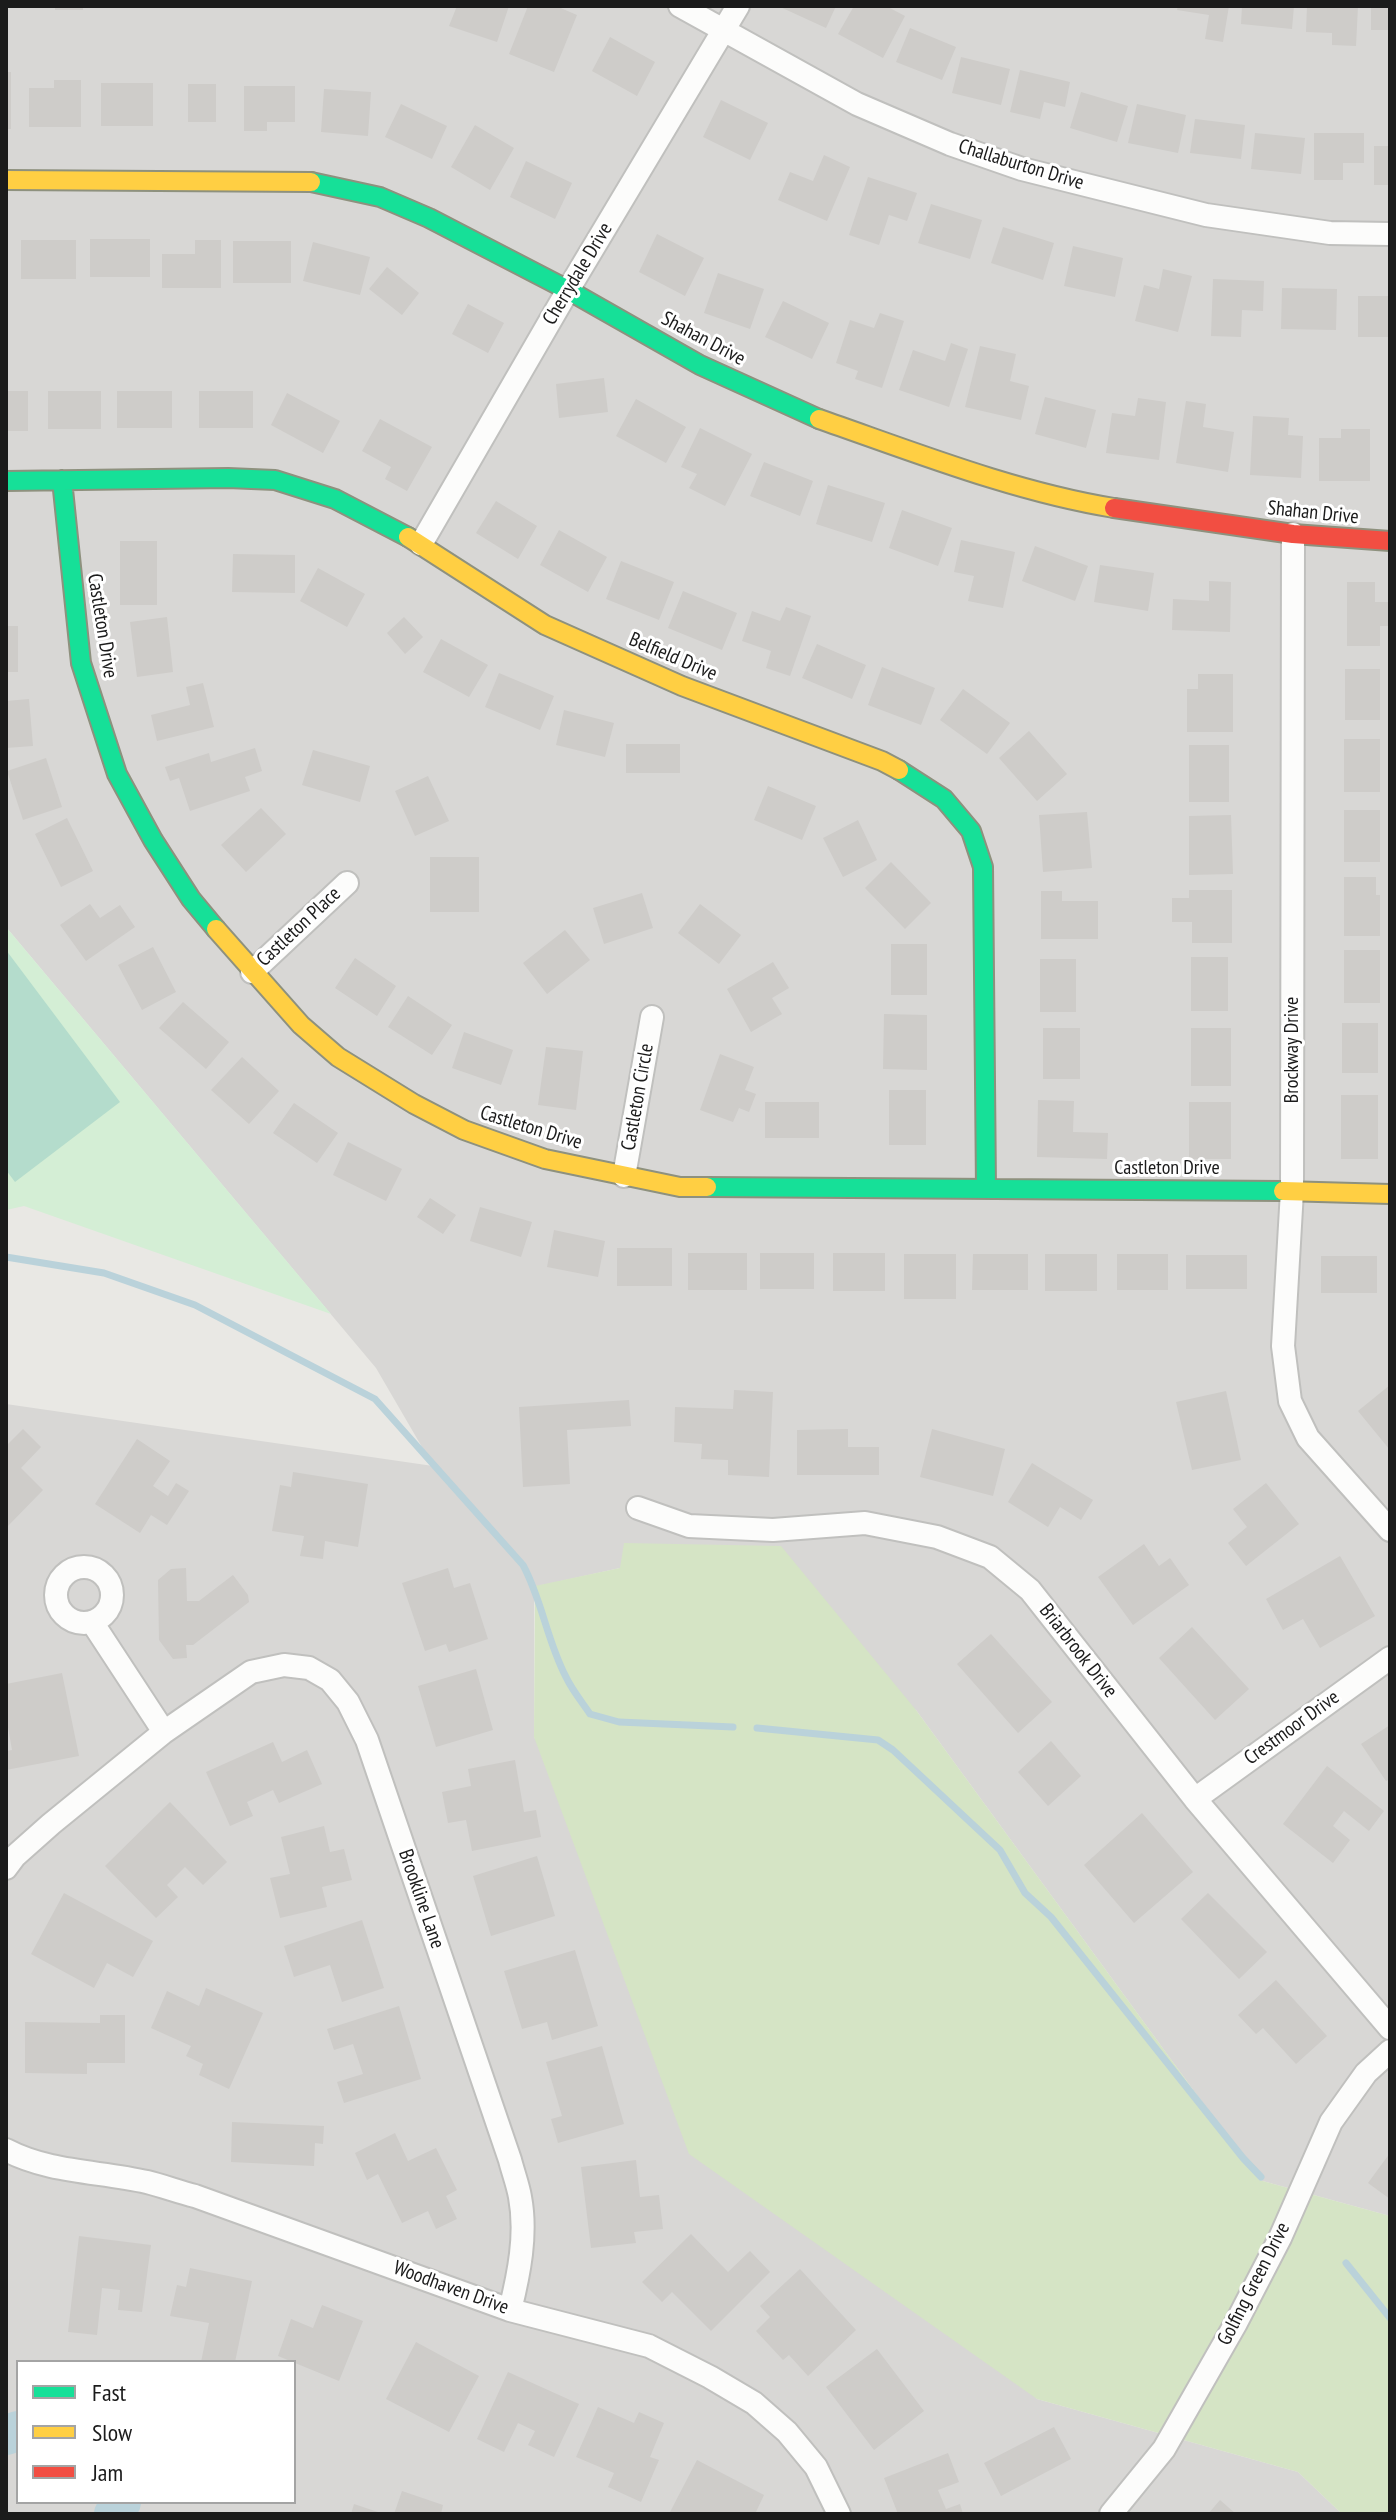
<!DOCTYPE html>
<style>
body{margin:0}
#map{position:relative;width:1396px;height:2520px;overflow:hidden;background:#e9e8e4;font-family:"PT Sans Narrow",sans-serif}
canvas{display:block}
.frame{position:absolute;inset:0;border:8px solid #1b1b1b;pointer-events:none}
.legend{position:absolute;left:16px;top:2360px;width:280px;height:144px;box-sizing:border-box;background:#fff;border:2px solid #a4a4a4;margin:0;padding:10px 14px;list-style:none;font-size:24px;color:#1b1b1b}
.legend li{display:flex;align-items:center;gap:16px;height:40px}
.legend b{width:40px;border:2px solid #a4a4a4}
</style>
<div id="map">
<canvas width="1396" height="2520"></canvas>
<div class="frame"></div>
<ul class="legend">
<li><b style="height:10px;background:#16e098"></b>Fast</li>
<li><b style="height:10px;background:#ffcf43"></b>Slow</li>
<li><b style="height:10px;background:#f24e42"></b>Jam</li>
</ul>
</div>
<script>
const g = document.querySelector('canvas').getContext('2d');
g.lineJoin = 'round';
function paint(path, color) {
  g.fillStyle = color;
  g.fill(path, 'evenodd');
}
function strokePath(path, color, width, dash) {
  g.strokeStyle = color;
  g.lineWidth = width;
  g.lineCap = dash ? 'butt' : 'round';
  g.setLineDash(dash || []);
  g.stroke(path);
}
function drawText(font, color, halo, rows, align = 'center') {
  g.font = font + ' "PT Sans Narrow",sans-serif';
  g.lineWidth = 6;
  g.setLineDash([]);
  g.textBaseline = 'middle';
  g.strokeStyle = halo;
  g.fillStyle = color;
  for (const [text, x, y, turn = 0] of rows) {
    g.save();
    g.translate(x, y);
    g.rotate((+turn || 0) * Math.PI / 180);
    g.textAlign = isNaN(turn) ? turn : align;
    if (halo) g.strokeText(text, 0, 0);
    g.fillText(text, 0, 0);
    g.restore();
  }
}
paint(new Path2D(`
 M6,6H1390V2216L1259,2180L916,1710L620,1568L534,1587V1737L1037,2399L1298,2472L1342,2514H6V1404L433,1466L376,1368L6,927ZM18,2362H294V2502H18Z`), '#d8d7d5');
paint(new Path2D(`
 M624,1543L781,1546L916,1710L1259,2180L1390,2216V2514H1342L1298,2472L1037,2399L689,2154L534,1737L535,1586L620,1568Z`), '#d5e4c5');
paint(new Path2D(`
 M6,927L331,1314L24,1206L6,1210Z`), '#d4eed5');
paint(new Path2D(`
 M6,950L120,1102L15,1182L6,1170Z`), '#b4dccc');
strokePath(new Path2D(`
 M6,1257L104,1273L195,1305L375,1399L523,1565C542,1600 547,1641 566,1677C572,1690 582,1702 590,1714L619,1722L733,1727
 M757,1728L878,1740L893,1750L1000,1850L1025,1893L1051,1917L1243,2158L1261,2177
 M1346,2263L1390,2318`), '#bad2da', 7);
strokePath(new Path2D(`
 M6,2435L18,2431
 M114,2514L121,2502`), '#bad2da', 40);
paint(new Path2D(`
 M55,6H83V10H55Z
 M457,6H509L497,42L449,26Z
 M528,6H556L577,15L554,72L509,54Z
 M778,6H836L826,28Z
 M854,6H886L905,16L883,58L838,34Z
 M1178,6H1229L1223,42L1205,39L1209,15L1177,10Z
 M1242,6H1294L1292,29L1241,24Z
 M1307,6H1358L1356,46L1332,45V33L1306,32Z
 M1371,6H1390V30H1371Z
 M910,28L956,47L942,80L896,62Z
 M610,37L655,62L637,96L592,71Z
 M961,57L1010,69L1001,105L952,93Z
 M1020,70L1070,82L1065,107L1044,102L1040,119L1010,112Z
 M6,72H11V129H6Z
 M54,80H81V127H29V88H54Z
 M101,83H153V126H101Z
 M188,84H216V122H188Z
 M244,86H295V122H267V131H244Z
 M324,89L371,92L368,136L321,132Z
 M1081,92L1128,106L1117,142L1070,128Z
 M721,100L768,123L750,160L703,137Z
 M401,104L447,126L432,159L385,137Z
 M1137,104L1186,115L1178,153L1128,143Z
 M1195,119L1245,125L1241,159L1190,153Z
 M475,125L514,148L490,190L451,167Z
 M1255,133L1305,138L1301,174L1251,169Z
 M1314,133H1364V163H1343V180H1314Z
 M1374,146H1390V185H1374Z
 M824,155L850,167L827,221L778,200L790,172L813,181Z
 M526,161L572,183L555,219L510,197Z
 M868,177L917,193L907,221L889,215L879,245L849,235Z
 M931,204L982,220L970,259L918,243Z
 M1003,227L1054,243L1043,280L991,263Z
 M657,234L704,258L685,296L639,272Z
 M90,239H150V277H90Z
 M21,240H76V279H21Z
 M195,240H221V288H162V254H195Z
 M233,241H291V283H233Z
 M313,242L370,257L360,295L303,281Z
 M1073,246L1123,258L1115,297L1064,286Z
 M387,267L419,293L402,315L369,289Z
 M1163,269L1192,276L1178,332L1135,321L1144,285L1159,289Z
 M718,273L764,289L750,329L704,313Z
 M1213,279L1264,281L1263,311L1242,310L1241,337L1211,336Z
 M1282,288L1337,289L1336,330L1281,329Z
 M1358,296H1390V337H1358Z
 M783,301L829,323L812,359L765,337Z
 M468,304L504,323L488,353L452,334Z
 M880,313L904,321L882,388L855,379L858,371L836,363L850,320L874,328Z
 M951,343L968,349L949,407L899,390L913,350L945,361Z
 M980,346L1016,354L1010,381L1029,386L1021,420L965,407Z
 M604,378L608,412L559,418L556,384Z
 M6,391H28V431H6Z
 M48,391H101V429H48Z
 M117,391H172V428H117Z
 M199,391H253V428H199Z
 M287,393L340,421L323,453L271,425Z
 M1045,397L1096,410L1086,448L1035,434Z
 M1138,398L1166,402L1159,460L1106,453L1112,413L1135,416Z
 M636,399L686,427L666,463L616,436Z
 M1186,401L1206,404L1203,427L1234,432L1228,472L1176,463Z
 M1253,416L1289,418L1288,435L1303,436L1301,478L1250,475Z
 M380,419L432,447L407,491L385,479L391,467L362,451Z
 M700,428L752,454L725,506L689,488L697,474L681,467Z
 M1341,429H1370V481H1319V438H1341Z
 M764,462L813,481L800,516L750,496Z
 M828,485L885,503L872,542L816,524Z
 M496,501L537,526L518,559L476,533Z
 M902,510L952,528L938,566L889,548Z
 M559,530L607,557L588,592L540,565Z
 M961,540L1015,552L1003,608L968,601L974,576L954,572Z
 M120,541H157V605H120Z
 M1035,546L1088,566L1075,601L1022,581Z
 M233,554L295,555V593L232,592Z
 M621,561L674,582L659,620L606,599Z
 M1100,565L1154,573L1148,611L1094,602Z
 M318,568L365,594L347,627L300,601Z
 M1209,581L1231,582L1230,632L1172,630L1173,599L1209,601Z
 M1347,582H1375V602H1390V626H1380V646H1347Z
 M683,591L737,613L722,650L668,628Z
 M786,607L811,616L790,676L766,668L771,651L742,641L752,611L780,621Z
 M167,617L173,672L137,677L130,622Z
 M404,617L423,637L405,654L387,633Z
 M6,626H18V672H6Z
 M441,639L488,665L469,697L423,672Z
 M817,644L866,665L852,699L802,678Z
 M882,667L935,688L921,725L868,705Z
 M1345,669H1380V720H1345Z
 M499,673L554,696L540,730L485,707Z
 M1198,674H1233V732H1187V689H1198Z
 M203,683L214,727L157,741L151,715L190,705L186,687Z
 M963,689L1010,723L987,754L940,720Z
 M29,699L33,746L6,748V701Z
 M564,710L614,723L605,757L556,745Z
 M1029,731L1067,774L1037,801L999,758Z
 M1344,739H1380V792H1344Z
 M626,744H680V773H626Z
 M1189,745H1229V802H1189Z
 M255,748L262,771L245,777L250,791L190,811L179,778L170,781L165,767L209,753L211,762Z
 M313,750L370,766L360,802L302,785Z
 M46,758L62,807L23,820L7,771Z
 M428,776L449,821L415,836L395,791Z
 M768,786L816,806L802,840L754,820Z
 M261,808L286,834L246,872L221,845Z
 M1344,810H1380V862H1344Z
 M1087,812L1092,868L1043,872L1039,815Z
 M1231,815L1233,874L1189,875V816Z
 M67,818L93,871L61,887L35,834Z
 M858,820L877,860L843,877L823,838Z
 M430,857H479V912H430Z
 M891,862L931,903L905,929L865,888Z
 M1344,877H1376V895H1380V936H1344Z
 M1189,890H1232V943H1192V922H1172V898H1189Z
 M1041,891H1062V901H1098V939H1041Z
 M642,893L653,928L604,944L593,908Z
 M90,904L100,918L120,905L135,927L86,961L60,925Z
 M700,904L741,935L719,964L678,933Z
 M565,930L590,960L547,994L523,963Z
 M891,944H927V995H891Z
 M153,947L176,992L142,1010L118,965Z
 M1344,950H1380V1003H1344Z
 M1191,957H1228V1011H1191Z
 M355,958L396,986L377,1016L335,988Z
 M1040,959H1076V1012H1040Z
 M773,962L789,988L772,998L782,1014L751,1032L727,989Z
 M408,996L452,1025L432,1055L388,1027Z
 M183,1002L229,1042L206,1069L159,1028Z
 M884,1014L927,1015V1070L883,1069Z
 M1342,1023H1378V1073H1342Z
 M1043,1028H1080V1079H1043Z
 M1191,1028H1231V1086H1191Z
 M464,1032L513,1050L501,1085L452,1068Z
 M546,1047L583,1051L576,1110L538,1105Z
 M720,1054L754,1067L745,1090L756,1094L749,1112L739,1108L733,1122L700,1110Z
 M242,1057L279,1091L249,1124L211,1090Z
 M889,1090H926V1145H889Z
 M1341,1095H1378V1159H1341Z
 M1038,1100L1074,1101L1073,1132L1108,1133L1107,1159L1037,1157Z
 M765,1102H819V1138H765Z
 M1189,1102H1231V1159H1189Z
 M294,1103L338,1133L317,1163L273,1133Z
 M348,1142L402,1169L386,1201L333,1175Z
 M430,1198L456,1215L443,1234L417,1217Z
 M480,1207L532,1222L521,1257L470,1241Z
 M554,1230L605,1241L598,1277L547,1267Z
 M617,1248H672V1286H617Z
 M688,1253H747V1290H688Z
 M760,1253H814V1289H760Z
 M833,1253H885V1291H833Z
 M904,1254H956V1299H904Z
 M973,1254H1028V1290H972Z
 M1045,1254H1097V1291H1045Z
 M1117,1254H1168V1290H1117Z
 M1186,1255H1247V1289H1186Z
 M1321,1256H1377V1293H1321Z
 M1390,1385V1450L1358,1411Z
 M734,1390L773,1392L769,1477L728,1475V1460L701,1459L702,1444L674,1442L675,1407L733,1409Z
 M1226,1391L1241,1460L1192,1470L1176,1402Z
 M629,1400L631,1426L567,1430L570,1484L523,1487L519,1407Z
 M23,1429L41,1447L21,1468L43,1490L6,1528V1446Z
 M848,1429V1447H879V1475H797V1430Z
 M932,1429L1005,1449L993,1496L920,1477Z
 M137,1439L170,1461L153,1486L168,1496L176,1483L189,1491L167,1525L151,1515L140,1533L95,1504Z
 M1032,1463L1093,1500L1081,1520L1060,1507L1048,1527L1008,1502Z
 M293,1472L368,1484L358,1547L325,1541L323,1559L300,1556L304,1536L272,1531L280,1485L291,1487Z
 M1266,1483L1299,1524L1246,1566L1228,1543L1247,1527L1233,1509Z
 M1144,1544L1159,1566L1170,1558L1189,1585L1133,1625L1098,1577Z
 M1340,1556L1375,1616L1320,1648L1303,1619L1283,1630L1266,1599Z
 M186,1568L187,1601H199L233,1575L248,1595L249,1602L193,1645H186L187,1658L173,1659L159,1640L158,1580L171,1569Z
 M448,1568L454,1588L470,1583L488,1639L449,1652L446,1644L425,1651L402,1583Z
 M1192,1627L1249,1689L1215,1720L1159,1658Z
 M991,1634L1052,1702L1018,1733L957,1664Z
 M476,1669L493,1730L436,1747L418,1686Z
 M62,1673L79,1756L6,1770V1751L12,1750L6,1716V1684Z
 M1390,1725V1779L1386,1781L1361,1744Z
 M1051,1741L1081,1776L1048,1806L1018,1772Z
 M273,1742L282,1762L307,1750L322,1784L279,1803L273,1790L247,1802L253,1816L230,1826L206,1772Z
 M515,1760L524,1812L536,1810L541,1837L472,1851L466,1820L448,1823L442,1792L471,1786L468,1769Z
 M1327,1766L1384,1811L1369,1831L1344,1811L1333,1826L1350,1840L1333,1863L1283,1824Z
 M170,1802L227,1862L203,1885L185,1867L167,1885L178,1897L156,1918L105,1866Z
 M1142,1813L1193,1872L1134,1923L1084,1865Z
 M324,1826L330,1852L344,1849L352,1880L322,1887L327,1907L280,1918L270,1878L290,1874L281,1837Z
 M537,1856L555,1916L491,1936L473,1876Z
 M64,1893L153,1941L133,1977L107,1963L94,1988L31,1954Z
 M1208,1893L1267,1952L1239,1979L1181,1919Z
 M362,1920L384,1988L342,2002L330,1965L294,1977L284,1946Z
 M575,1950L598,2026L552,2040L547,2022L522,2029L504,1971Z
 M1276,1980L1327,2036L1296,2064L1263,2028L1256,2034L1238,2015Z
 M206,1988L263,2013L229,2089L199,2075L203,2064L186,2056L191,2046L151,2028L167,1991L199,2006Z
 M399,2006L421,2079L344,2103L337,2082L363,2074L353,2044L334,2050L327,2029Z
 M100,2015H125V2063H87V2074L25,2073V2022L100,2023Z
 M602,2046L624,2124L558,2143L551,2119L562,2116L546,2062Z
 M232,2122L324,2126L323,2144L315,2143L314,2166L231,2162Z
 M395,2133L408,2161L436,2148L457,2190L446,2196L457,2219L436,2229L428,2211L402,2223L378,2174L367,2180L355,2153Z
 M1390,2153V2199L1368,2183Z
 M636,2160L640,2197L659,2195L663,2229L634,2232L636,2243L591,2248L581,2167Z
 M691,2234L728,2272L750,2251L770,2272L711,2331L672,2292L662,2302L642,2282Z
 M79,2236L151,2245L142,2312L118,2310L120,2290L102,2288L97,2335L68,2332Z
 M190,2268L252,2281L235,2362H201L209,2323L170,2316L177,2285L186,2287Z
 M800,2269L856,2330L808,2376L789,2355L783,2360L756,2331L770,2317L760,2306Z
 M322,2305L363,2321L339,2381L278,2356L291,2319L313,2328Z
 M416,2342L479,2376L449,2432L386,2399Z
 M877,2349L924,2411L874,2450L826,2387Z
 M508,2372L579,2404L554,2457L528,2445L535,2431L518,2423L504,2452L477,2439Z
 M598,2407L634,2423L639,2412L664,2423L650,2457L659,2460L641,2502L608,2487L614,2473L576,2457Z
 M1054,2427L1071,2459L1001,2496L984,2463Z
 M948,2453L959,2482L938,2490L946,2509L960,2504L963,2514H898L884,2478Z
 M697,2460L764,2495L755,2514H669Z
 M402,2491L443,2505L441,2514H394Z
 M1220,2500L1236,2514H1208Z
 M354,2504L381,2513V2514H351Z`), '#ceccc9');
const street = new Path2D(`
 M680,6L857,104L950,144L1022,169L1206,215L1330,233L1390,234
 M1293,534L1292,1191L1283,1346L1290,1401L1308,1438L1390,1530
 M421,544L568,290L738,6
 M252,972L347,883
 M624,1176L652,1017
 M638,1508L689,1526L773,1530L865,1523L937,1537L990,1557L1030,1590L1195,1799L1390,2028
 M56 1595a28 28 0 1 1 56 0a28 28 0 1 1-56 0Z
 M92,1622L164,1732
 M1195,1799L1390,1658
 M6,1868L15,1856L51,1824L164,1732L251,1672L284,1665L309,1668L330,1680L348,1702L367,1740L510,2160C513,2172 518,2185 520,2197C527,2234 519,2274 510,2310
 M6,2150C50,2173 99,2171 147,2182C163,2186 179,2192 195,2196L510,2310L649,2346L710,2377L754,2403L787,2432L816,2467L839,2514
 M1111,2514L1164,2449L1236,2323L1280,2238L1331,2122L1366,2073L1390,2051`);
const fast = new Path2D(`
 M311,182L380,197L429,218L568,290L700,365L819,419
 M62,480L81,663L117,774L153,840L191,899L216,929
 M6,481L228,478L275,480L335,499L408,537
 M899,770L944,799L971,831L983,867L986,1189
 M707,1187L1283,1191`);
const slow = new Path2D(`
 M6,180L311,182
 M819,419C914,452 1015,492 1114,508
 M408,537L545,625L682,686L882,761L899,770
 M216,929L301,1025L338,1057L414,1104L464,1130L545,1159L680,1187H707
 M1283,1191L1390,1194`);
const jam = new Path2D(`
 M1114,508L1293,534L1390,541`);
strokePath(street, '#c0c0be', 26);
strokePath(fast, '#8e917e', 22);
strokePath(slow, '#8e917e', 22);
strokePath(jam, '#8e917e', 22);
strokePath(street, '#fcfcfb', 22);
strokePath(fast, '#16e098', 18);
strokePath(slow, '#ffcf43', 18);
strokePath(jam, '#f24e42', 18);
drawText('20px', '#1b1b1b', '#fff', [
 ["Challaburton Drive",1021,165,17],
 ["Cherrydale Drive",578,274,-59],
 ["Shahan Drive",703,339,28],
 ["Shahan Drive",1313,513,6],
 ["Castleton Drive",102,626,81],
 ["Belfield Drive",673,657,23],
 ["Castleton Place",299,927,-43],
 ["Brockway Drive",1292,1050,-90],
 ["Castleton Circle",638,1097,-80],
 ["Castleton Drive",531,1128,17],
 ["Castleton Drive",1167,1168],
 ["Briarbrook Drive",1078,1651,52],
 ["Crestmoor Drive",1292,1728,-36],
 ["Brookline Lane",421,1899,71],
 ["Golfing Green Drive",1254,2284,-63],
 ["Woodhaven Drive",451,2288,20]
]);
</script>
